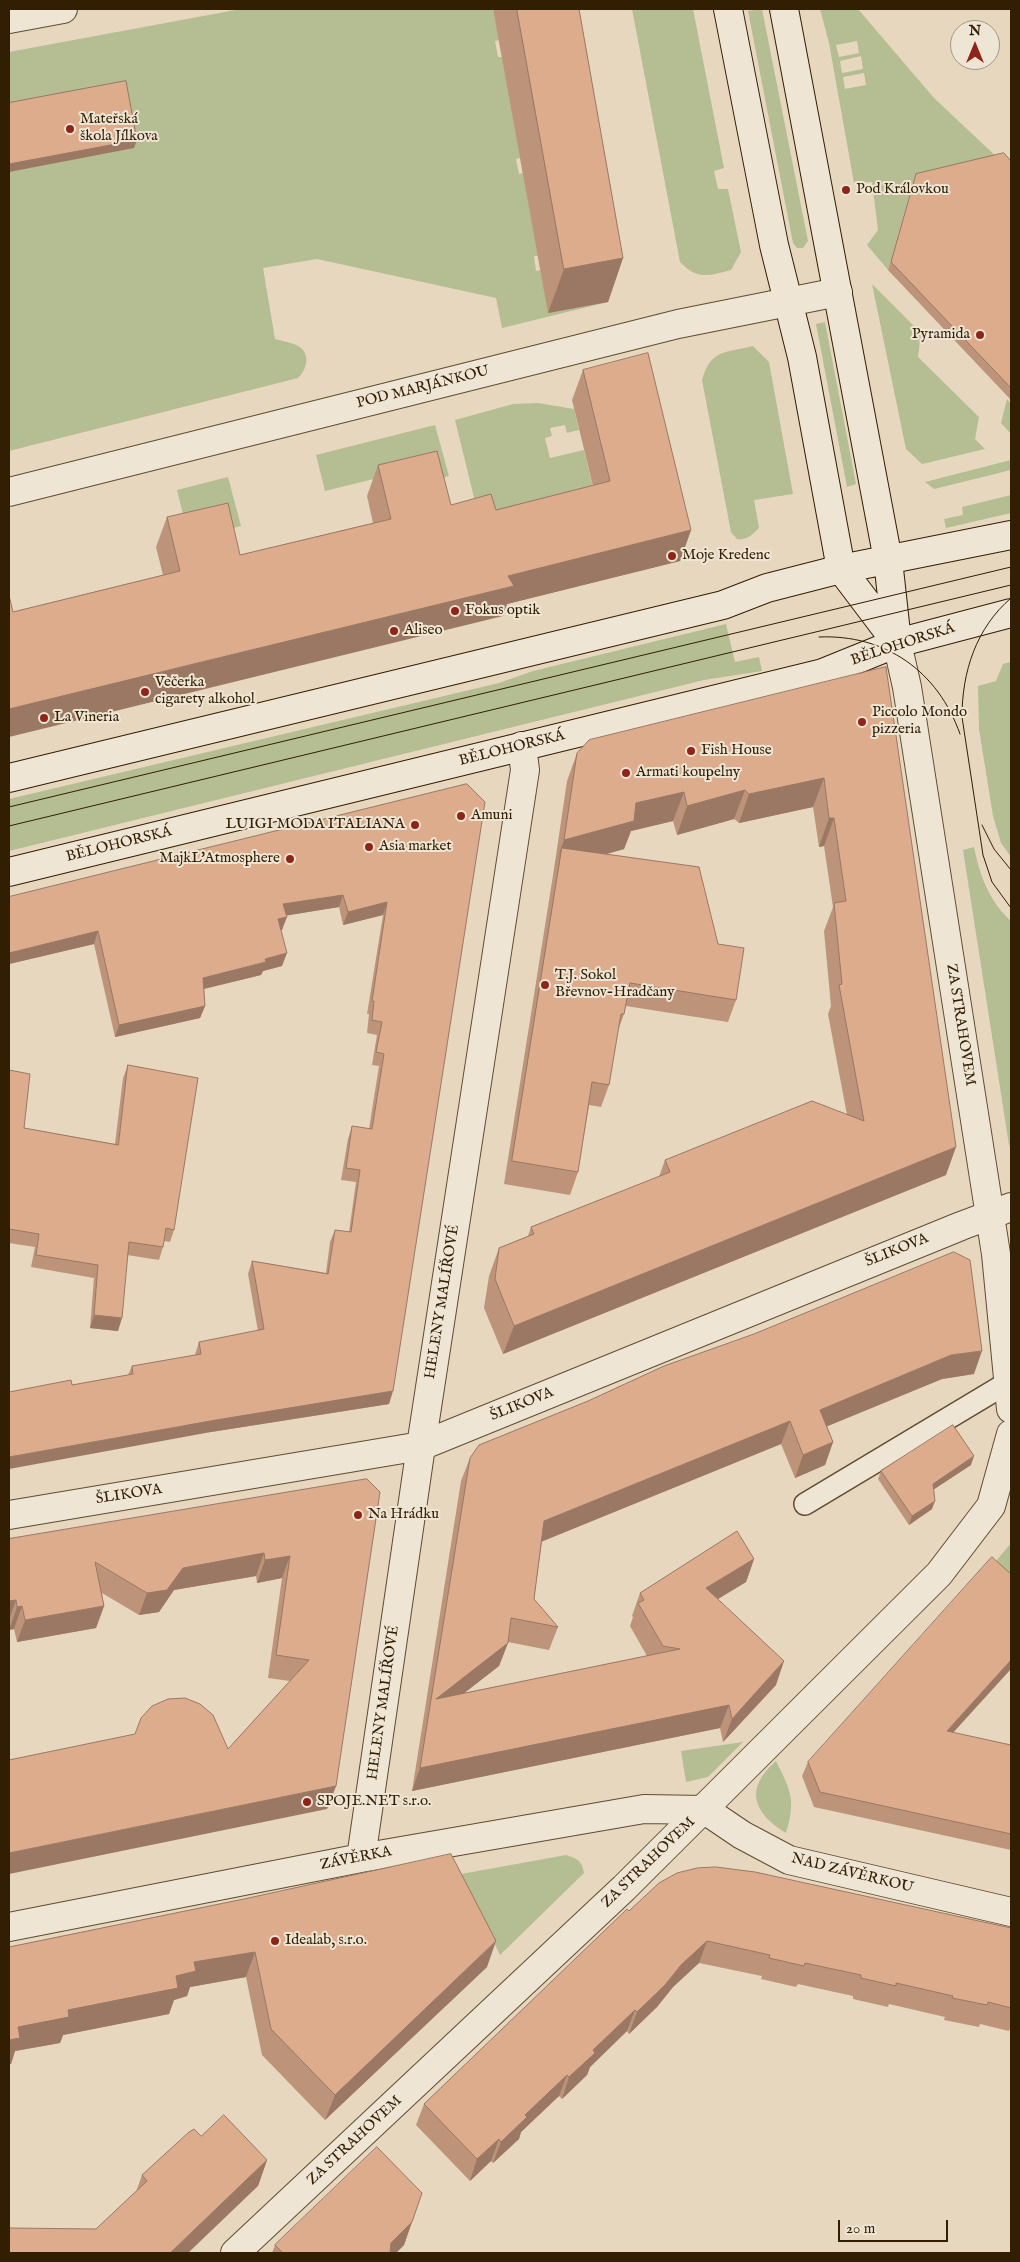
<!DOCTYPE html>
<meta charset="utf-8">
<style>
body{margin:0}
#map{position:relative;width:1020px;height:2262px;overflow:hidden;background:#e6d7be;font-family:"IM FELL English",serif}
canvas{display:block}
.frame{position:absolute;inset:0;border:10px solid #321e02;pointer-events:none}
.north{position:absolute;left:950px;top:20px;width:50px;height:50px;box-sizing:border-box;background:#efe5d5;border:1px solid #a39581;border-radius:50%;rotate:0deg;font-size:14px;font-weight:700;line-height:20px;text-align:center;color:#321e02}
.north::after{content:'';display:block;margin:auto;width:18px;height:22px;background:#8f2418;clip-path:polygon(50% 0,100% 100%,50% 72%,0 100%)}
.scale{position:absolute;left:838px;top:2220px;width:110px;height:22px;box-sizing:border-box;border:2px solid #321e02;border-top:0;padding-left:6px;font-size:15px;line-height:18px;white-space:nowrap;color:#321e02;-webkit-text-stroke:4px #efe5d5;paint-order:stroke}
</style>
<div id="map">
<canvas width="1020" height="2262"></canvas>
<div class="frame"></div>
<div class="north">N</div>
<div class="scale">20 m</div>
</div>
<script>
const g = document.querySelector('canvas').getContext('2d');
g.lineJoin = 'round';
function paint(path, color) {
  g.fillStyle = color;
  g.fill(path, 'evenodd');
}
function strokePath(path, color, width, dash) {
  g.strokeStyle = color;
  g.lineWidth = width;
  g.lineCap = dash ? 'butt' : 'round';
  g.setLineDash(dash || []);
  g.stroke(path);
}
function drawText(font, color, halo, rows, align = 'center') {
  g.font = font + ' "IM FELL English",serif';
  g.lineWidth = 4;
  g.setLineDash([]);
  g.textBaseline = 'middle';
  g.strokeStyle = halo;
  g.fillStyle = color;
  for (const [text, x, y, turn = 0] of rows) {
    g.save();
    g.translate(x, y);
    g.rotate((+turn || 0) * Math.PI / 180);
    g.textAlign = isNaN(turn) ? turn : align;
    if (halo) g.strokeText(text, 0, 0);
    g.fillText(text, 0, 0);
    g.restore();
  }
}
paint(new Path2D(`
 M241,9H493L499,40L495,41L498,57H502L520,158L516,159L519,174L523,173L538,256H534L536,271L541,270L548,312L608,302L502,328L496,298L317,259L263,268L275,339C282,341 289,342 296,345C311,351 308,369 298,378L9,451V52Z
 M632,9H693L724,168L714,171L718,189H728L741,252L731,270C709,276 697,280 680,262Z
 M762,9L808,241L803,248H797L793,243L748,11Z
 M820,9H858L934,98L1001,161L913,183L888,270L867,245L878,230L872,182L854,183L829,43ZM857,41L859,53L839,57L836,45ZM861,56L863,69L842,73L840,61ZM864,73L866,85L845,89L843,77Z
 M872,284L921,333L918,357L979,417L975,439L985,449L922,464L906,449Z
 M825,322L856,484L847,487L816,324Z
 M753,346L769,362L793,494L754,500L759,528C753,534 746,541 737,539L731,532L702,380C711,349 725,353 753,346Z
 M1007,399L1011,404V434L1001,423Z
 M538,403L574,409L579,430L567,433L565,425L550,428L552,436L545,438L550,458L584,450L599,512L481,526L455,420L513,404Z
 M435,425L449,476L397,488L394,474L325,491L316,455Z
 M1011,460V470L934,489L925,482Z
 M228,477L241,526L189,539L177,490Z
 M1011,495V513L946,528L944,519L963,515L962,507Z
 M726,624L735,662L759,657L762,671L704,680L9,851V799L499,683L533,671Z
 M1011,662V857L1001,843L993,816L979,729L978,686L996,681L1003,664Z
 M974,847C980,876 989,901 1011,921V1149L1009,1145L963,850Z
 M1011,1543V1593L987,1572Z
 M743,1742L708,1777L686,1782L681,1751Z
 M776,1761C791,1791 796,1800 786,1833C753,1813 744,1789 776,1761Z
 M566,1855C578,1859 582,1861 584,1873L500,1955L461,1874Z`), '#b4be92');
const lane = new Path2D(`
 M805,1504L1007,1383`);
const street = new Path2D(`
 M9,19L63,9
 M9,492L678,324L838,292
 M897,643L907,687L996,1254L1011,1409
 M9,1515L421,1446L961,1226L1011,1207
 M705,1810L742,1835L789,1860L1011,1912
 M361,1858L421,1446L525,770L522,746
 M9,1927L361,1858L644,1809L705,1810
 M235,2253L624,1888L939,1574L991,1506L1011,1434`);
const secondary = new Path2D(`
 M728,9L774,245L802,357L841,569L897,643
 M784,9L888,560L897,642
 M9,778L723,605L767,588L841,569L1011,535
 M9,872L823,673L897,643L1011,613`);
strokePath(lane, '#5f4c31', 24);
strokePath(street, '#5f4c31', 30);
strokePath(secondary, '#321e02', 30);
strokePath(lane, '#efe5d5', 21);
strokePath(street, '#efe5d5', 28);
strokePath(secondary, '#efe5d5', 28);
strokePath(new Path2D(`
 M1011,598C976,628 962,672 962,717L983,855L992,882L1011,908
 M819,637C885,634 938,671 960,734
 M9,807L1011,567
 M982,825L994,849L1011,870
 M9,826L1011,585`), '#321e02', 1);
paint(new Path2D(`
 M493,9H579L623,258L608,302L548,313Z
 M1011,161V400L888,270L916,174Z
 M583,370L691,530L680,561L507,604L503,616L13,612L163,575L156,547L167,517L240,555L373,523L367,496L378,465L451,505L496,510L593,486L572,400Z
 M886,667L946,1175L503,1354L484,1308L489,1276L499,1248L528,1236L531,1227L659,1177L665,1160L847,1115L828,1014L831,1006L824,931L833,907L824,846L819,847L813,807L739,823L734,819L677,835L673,821L631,831L624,849L607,854L718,944L736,1000L728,1022L626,1006L624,1014L617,1033L609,1085L601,1107L589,1105L578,1172L570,1195L504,1184L554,869L567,781L577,753Z
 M467,784L389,1404L211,1432L72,1385L128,1375L132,1366L195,1355L199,1342L258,1331L248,1274L252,1261L326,1273L330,1242L335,1230L349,1232L356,1182L341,1180L348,1139L352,1126L369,1129L379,1066L372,1065L377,1035L367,1033L369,1014H367L383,915L343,925L339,907L286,915L282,930H281L282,966L263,971L261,975L204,989L205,1006L200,1018L115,1037L94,944L9,964V897Z
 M128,1065L174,1230L170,1242L164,1241L163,1247L159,1260L127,1255L118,1331L90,1328L94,1278L31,1267L35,1247L9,1243V1070L24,1128L115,1144L123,1078Z
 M974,1374L942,1379L827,1426L833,1442L825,1465L795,1478L781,1444L542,1541L534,1599L558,1627L549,1650L508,1642L499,1666L464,1693L647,1656L630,1626L633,1617L632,1616L640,1593L754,1559L746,1582L718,1599L776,1685L723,1742L720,1728L412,1791L461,1481L470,1458L588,1401Z
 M971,1465L933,1489L932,1509L909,1525L878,1479L881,1471Z
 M367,1479L336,1786L327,1809L228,1749L290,1681L268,1678L282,1578L257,1583L256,1576L174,1590L159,1612L139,1615L102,1593L104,1606L96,1628L17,1642L14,1629L9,1630V1539Z
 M953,1733L1011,1745V1850L814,1807L802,1776L808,1762Z
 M244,1899L487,1967L325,2120L262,2055L246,1977L190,1987L187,1996L174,2000L169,2014L63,2035L60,2043L15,2051L11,2064L9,1947Z
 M629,1911L1011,1928V2025L1009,2031L980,2024L979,2027L944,2020L945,2017L889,2004L888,2007L853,1999V1996L798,1984L796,1987L761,1979L762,1976L699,1963L673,1987L657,2007L629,2034L627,2031L590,2067L587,2075L562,2099L559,2096L521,2132L519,2139L493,2163L491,2161L470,2181L416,2125L424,2104Z
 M201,2136L267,2160L258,2186L96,2229L136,2192L142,2175Z
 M412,2222L404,2245L396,2253H272L275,2245Z`), '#bd9479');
paint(new Path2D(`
 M137,140L134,148L9,172V164Z
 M623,258L608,302L548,313L564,269Z
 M691,530L680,561L507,604L503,616L9,737V709L508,576Z
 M824,778L813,807L739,823L749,794Z
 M745,790L734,819L677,835L687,806Z
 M684,792L673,821L631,831L624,849L559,867L562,848L554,869L564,840L636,803Z
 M829,818H834L824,846L819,847Z
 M343,895L339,907L278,917L283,904Z
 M387,902L383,915L343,925L348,912Z
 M287,917L282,930L273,932L278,919Z
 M98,931L94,944L9,964V953Z
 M287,953L282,966L263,971L261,975L199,990L203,978L265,959Z
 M205,1006L200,1018L115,1037L119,1025Z
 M956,1147L946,1175L503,1354L514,1326Z
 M94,1315L122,1318L118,1331L90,1328Z
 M982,1351L974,1374L942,1379L811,1433L820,1410L951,1355Z
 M393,1391L389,1404L211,1432L9,1469V1457L216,1420Z
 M790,1421L781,1444L536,1544L544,1521Z
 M833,1442L825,1465L795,1478L803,1455Z
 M974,1456L971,1465L930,1492L933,1484Z
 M935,1501L932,1509L909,1525L912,1516Z
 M264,1553L256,1576L174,1590L159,1612L139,1615L147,1593L183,1568Z
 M290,1556L282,1578L257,1583L265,1560Z
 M754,1559L746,1582L698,1611L706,1588Z
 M16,1600L9,1620V1601Z
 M22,1606L14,1629L9,1630L17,1607Z
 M104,1606L96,1628L17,1642L25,1620Z
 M508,1643L499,1666L427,1722L436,1699Z
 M1011,1660V1669L941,1746L947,1731Z
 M784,1661L776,1685L723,1742L732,1719Z
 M729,1705L720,1728L412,1791L420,1768Z
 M336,1786L327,1809L9,1874V1853Z
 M496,1941L487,1967L325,2120L335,2095Z
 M707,1941L699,1963L673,1987L657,2007L629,2034L637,2012L681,1965Z
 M255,1952L246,1977L190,1987L187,1996L174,2000L169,2014L63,2035L60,2043L15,2051L11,2064H9V2040L18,2027L68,2010L176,1976L194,1962Z
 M635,2010L627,2031L590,2067L587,2075L562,2099L569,2077L593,2050Z
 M567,2075L559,2096L521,2132L519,2139L493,2163L501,2142L525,2115Z
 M499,2139L491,2161L470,2181L477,2159Z
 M267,2160L258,2186L188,2253H170Z
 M412,2222L404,2245L396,2253H387L391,2243Z`), '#9a7863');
const building = new Path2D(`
 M517,9H579L623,258L564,269Z
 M126,81L137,140L9,164V103Z
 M1004,153L1011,161V388L891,262L916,174Z
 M648,353L691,530L508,576L514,586L9,709V595L13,612L180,571L167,517L228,503L240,555L391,519L378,465L437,451L451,505L491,494L496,510L610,481L583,370Z
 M886,667L956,1147L514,1326L495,1279L499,1248L534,1234L531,1227L670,1172L665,1160L812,1101L864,1121L839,985L842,984L834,903L846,901L834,818H829L824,778L749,794L745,790L687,806L684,792L636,803L634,821L564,840L577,753L589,740Z
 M467,784L485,802L393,1391L216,1420L9,1457V1392L71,1380L72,1385L133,1374L132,1366L201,1354L199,1342L264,1329L252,1261L328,1274L335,1230L351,1232L360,1170L346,1168L352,1126L372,1129L384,1054L376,1052L382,1022L372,1020L374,1001H372L387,902L348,912L343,895L283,904L287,917L278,919L287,953L265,959L266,962L203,978L205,1006L119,1025L98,931L9,953V897Z
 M562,848L699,867L718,944L744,948L736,1000L630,983L624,1014H621L609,1085L592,1082L578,1172L512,1161Z
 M128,1065L198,1078L174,1230L166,1228L163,1247L129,1242L122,1318L94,1315L98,1265L36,1255L39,1234L9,1229V1070L30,1074L24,1128L118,1145Z
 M954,1252L970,1260L982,1351L951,1355L820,1410L833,1442L803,1455L790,1421L544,1521L534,1599L558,1627L511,1618L508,1643L436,1699L680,1649L663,1646L638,1603L644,1600L640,1593L737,1531L754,1559L706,1588L784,1661L732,1719L729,1705L420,1768L470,1458L479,1445L588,1401L664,1366L754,1334Z
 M953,1425L974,1456L933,1484L935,1501L912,1516L881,1471Z
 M367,1479L380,1492L336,1786L9,1853V1760L135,1734L141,1718L152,1706L168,1699L185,1698L200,1704L213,1715L228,1749L309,1660L276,1655L290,1556L265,1560L264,1553L183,1568L167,1590L147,1593L95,1562L104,1606L25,1620L22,1606L17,1607L16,1600L9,1601V1539Z
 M992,1557L1011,1574V1660L947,1731L1011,1745V1834L820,1792L808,1762Z
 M451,1854L496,1941L335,2095L271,2029L255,1952L194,1962L196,1971L176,1976L178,1988L68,2010L69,2017L18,2027L20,2038L9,2040V1947L244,1899Z
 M716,1867L755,1872L1011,1928V2008L988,2002L987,2005L952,1998L953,1996L896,1983V1986L861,1978V1975L805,1963L804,1966L769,1958L770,1955L707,1941L681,1965L665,1985L637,2012L635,2010L593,2050L595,2053L569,2077L567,2075L525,2115L527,2117L501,2142L499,2139L477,2159L424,2104L627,1909L629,1911L659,1883L677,1873L697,1868Z
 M224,2115L267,2160L170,2253H9V2228L96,2229L147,2181L142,2175L189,2132L194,2129L201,2136Z
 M377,2147L422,2193L412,2222L391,2243L390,2253H283L275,2245Z`);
paint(building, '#dcac8d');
strokePath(building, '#9a7863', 1);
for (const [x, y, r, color] of [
 [70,129,5,"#8f2418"],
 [846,190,5,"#8f2418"],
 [980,335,5,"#8f2418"],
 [672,556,5,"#8f2418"],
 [455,611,5,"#8f2418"],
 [394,631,5,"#8f2418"],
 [145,692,5,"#8f2418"],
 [44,718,5,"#8f2418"],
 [862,722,5,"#8f2418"],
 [691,751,5,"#8f2418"],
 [626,773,5,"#8f2418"],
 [461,816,5,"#8f2418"],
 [415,825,5,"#8f2418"],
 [369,847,5,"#8f2418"],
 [290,859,5,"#8f2418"],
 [545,985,5,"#8f2418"],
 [358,1515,5,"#8f2418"],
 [307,1802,5,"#8f2418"],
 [275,1941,5,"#8f2418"]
]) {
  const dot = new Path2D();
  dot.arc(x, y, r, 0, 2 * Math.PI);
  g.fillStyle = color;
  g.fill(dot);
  strokePath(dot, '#efe5d5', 2);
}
drawText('15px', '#321e02', '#efe5d5', [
 ["Mateřská",80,120],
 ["škola Jílkova",80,137],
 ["Pod Královkou",856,190],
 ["Pyramida",970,335,"right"],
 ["Moje Kredenc",682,556],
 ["Fokus optik",465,611],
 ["Aliseo",404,631],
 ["Večerka",155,683],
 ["cigarety alkohol",155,700],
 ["Piccolo Mondo",872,713],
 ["pizzeria",872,730],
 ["La Vineria",54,718],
 ["Fish House",701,751],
 ["Armati koupelny",636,773],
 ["Amuni",471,816],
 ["LUIGI MODA ITALIANA",405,825,"right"],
 ["Asia market",379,847],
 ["MajkL'Atmosphere",280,859,"right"],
 ["T.J. Sokol",555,976],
 ["Břevnov-Hradčany",555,993],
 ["Na Hrádku",368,1515],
 ["SPOJE.NET s.r.o.",317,1802],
 ["Idealab, s.r.o.",285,1941]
], 'left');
drawText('15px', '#321e02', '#efe5d5', [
 ["POD MARJÁNKOU",423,388,-14],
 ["BĚLOHORSKÁ",903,645,-18],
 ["BĚLOHORSKÁ",512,749,-14],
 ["BĚLOHORSKÁ",119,845,-14],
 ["ZA STRAHOVEM",960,1025,81],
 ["ŠLIKOVA",897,1251,-22],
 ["HELENY MALÍŘOVÉ",443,1302,-81],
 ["ŠLIKOVA",522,1405,-22],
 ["ŠLIKOVA",129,1495,-9],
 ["HELENY MALÍŘOVÉ",384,1703,-82],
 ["ZÁVĚRKA",356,1859,-11],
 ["ZA STRAHOVEM",649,1863,-44],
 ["NAD ZÁVĚRKOU",852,1874,14],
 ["ZA STRAHOVEM",355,2141,-43]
]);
</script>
